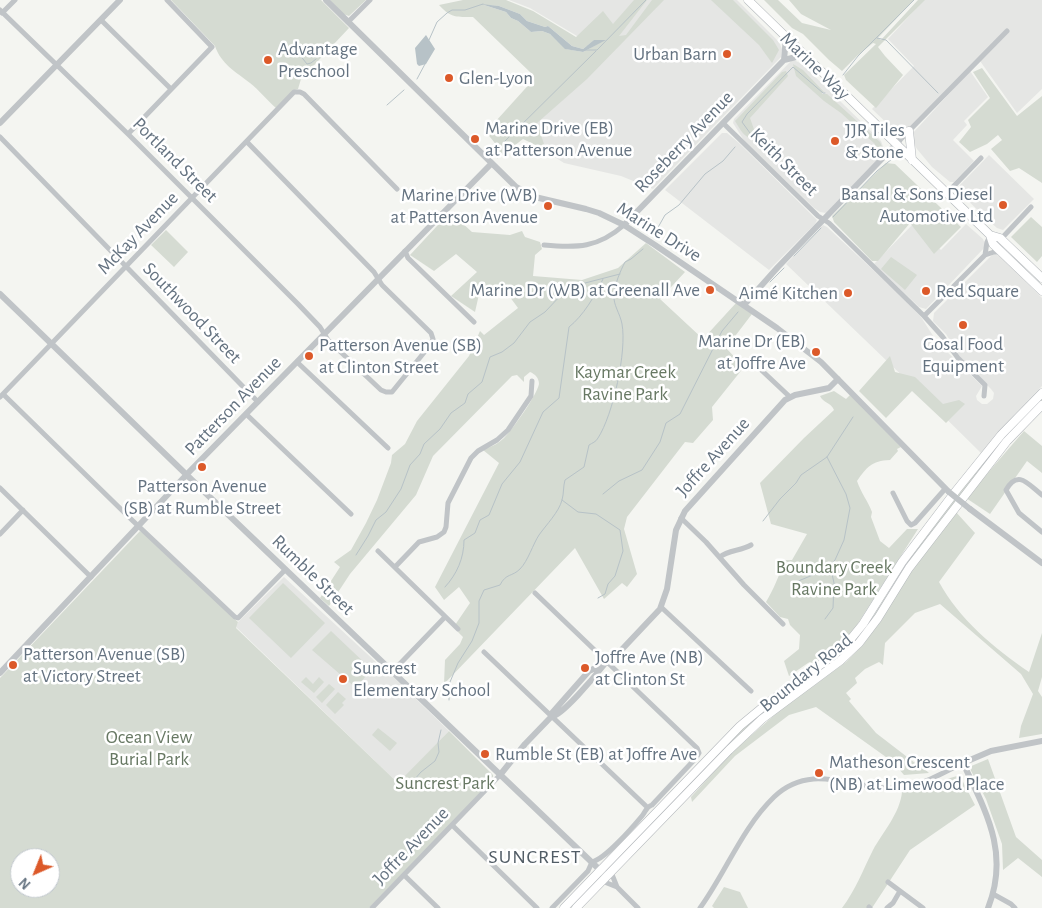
<!DOCTYPE html>
<meta charset="utf-8">
<style>
body{margin:0}
#map{position:relative;width:1042px;height:908px;overflow:hidden;background:#f4f5f1;font-family:"Alegreya Sans",sans-serif}
canvas{display:block}
.north{position:absolute;left:10px;top:848px;width:50px;height:50px;box-sizing:border-box;background:#fff;border:1px solid #c1c7cd;border-radius:50%;rotate:224deg;font-size:14px;font-weight:700;line-height:20px;text-align:center;color:#657381}
.north::after{content:'';display:block;margin:auto;width:18px;height:22px;background:#dc5929;clip-path:polygon(50% 0,100% 100%,50% 72%,0 100%)}
</style>
<div id="map">
<canvas width="1042" height="908"></canvas>
<div class="north">N</div>
</div>
<script>
const g = document.querySelector('canvas').getContext('2d');
g.lineJoin = 'round';
function paint(path, color) {
  g.fillStyle = color;
  g.fill(path, 'evenodd');
}
function strokePath(path, color, width, dash) {
  g.strokeStyle = color;
  g.lineWidth = width;
  g.lineCap = dash ? 'butt' : 'round';
  g.setLineDash(dash || []);
  g.stroke(path);
}
function drawText(font, color, halo, rows, align = 'center') {
  g.font = font + ' "Alegreya Sans",sans-serif';
  g.lineWidth = 5;
  g.setLineDash([]);
  g.textBaseline = 'middle';
  g.strokeStyle = halo;
  g.fillStyle = color;
  for (const [text, x, y, turn = 0] of rows) {
    g.save();
    g.translate(x, y);
    g.rotate((+turn || 0) * Math.PI / 180);
    g.textAlign = isNaN(turn) ? turn : align;
    if (halo) g.strokeText(text, 0, 0);
    g.fillText(text, 0, 0);
    g.restore();
  }
}
paint(new Path2D(`
 M509,0H737L779,42L782,49L781,57L653,189L621,176L564,163L542,149L521,130L594,53L577,36L530,8Z
 M924,0H1042V89L1017,113L980,61L1008,31L1006,29L929,109L904,132L899,133L895,131L872,109L914,66L888,39Z
 M794,60L802,64L881,141L884,149L878,159L826,213L820,212L814,208L745,142L733,123L734,119L791,61Z
 M970,71L988,97L964,121L967,125L953,140L974,161L954,182H950L932,167L917,149L913,142L912,134Z
 M722,133H727L739,143L817,220L815,224L769,270L665,190Z
 M989,155L1034,199L1003,230L997,228L989,221L959,192L960,185Z
 M914,223L941,250L966,224L983,239L985,244V247L926,309L919,307L874,264Z
 M823,225L827,227L902,297L921,317L937,342L982,386L976,396L977,400L982,404H987L993,399L994,393L991,389L962,360L946,334L933,321L934,313L992,255L994,254L1000,256L1042,298V386L1015,414L981,453L915,388L786,264Z
 M284,577L378,664L382,666L449,731L399,784L236,627L238,622Z`), '#e5e6e4');
paint(new Path2D(`
 M171,0H321L349,28L301,79L298,89L295,90L276,108C267,100 259,90 250,83C236,72 221,64 215,46Z
 M330,0H366L349,16L343,14Z
 M463,0H506L533,11L576,37L603,11L613,24L634,0H647L619,36L626,35L652,0H664L587,79L537,123L544,144L570,159L558,156L523,139L497,159L498,147L486,132L533,80L530,76L532,74L473,17C456,17 451,18 439,5ZM484,5L499,6L520,14L527,21L545,27L548,26L572,46L583,49L594,40H605L583,52L566,49L550,34L542,31L531,32L518,21L511,18L506,12Z
 M711,0H733L773,40L779,50L772,63L759,45Z
 M764,0H778L802,23L831,30L801,14L789,0H914L878,38L881,40L918,0H925L878,47L885,56L903,75L876,108L846,80L844,75L876,44L873,43L857,56L842,71L829,60L803,34L792,28Z
 M793,64L803,70L824,92H822V94H827L880,142L883,149L873,160L875,144L841,113L824,101L796,76Z
 M982,68L1017,116L1042,96V183L1019,168L1010,171L991,149L1002,140L998,135L987,144L970,152L959,142L971,127L968,120L990,98L973,72Z
 M786,71L788,76L750,118L756,135L754,139C744,138 740,129 735,121L782,72Z
 M886,163L895,164L961,227L934,254L910,223L878,261H872L834,222L832,216Z
 M450,212L472,232L510,235L522,231L525,237L540,242L542,249L535,255L533,276L582,280L618,268L646,243L685,272L660,299L703,339L736,303L752,314L726,348L744,367L712,407L713,420L693,443L685,442L627,517L624,529L637,574L627,587L622,583L604,599L575,548L444,684L445,660L460,644L463,637L458,632L460,630L455,625L470,603L459,587L444,600L435,587L499,463L483,450C490,447 498,444 504,438C513,429 537,395 539,384C539,378 535,374 530,372L524,377V382L517,375L512,376L433,456L416,495L350,574L329,606L320,598L340,567L334,562L351,550L366,523L377,500L391,463L392,455L405,444L417,421L469,356L480,331L484,335L518,308L504,289L490,298L480,290L475,312L451,296L477,272L456,254L434,271L410,255Z
 M1031,217L1042,227V256L1037,262L1011,237Z
 M166,230L188,252L174,267L151,245Z
 M891,257L917,275L905,290L881,269Z
 M890,356L895,372L915,377L943,404L959,400L965,404L946,423L912,391L886,418L859,391Z
 M834,391L846,399L850,395L901,447L897,449L898,451L890,460C871,461 867,467 857,481C861,493 868,501 872,512L871,517L880,541L889,548L907,529H918L855,628L837,647L813,666L810,662L808,663L789,676L784,661L799,649L800,635L790,625L788,619L780,617L766,602C774,589 779,575 785,560H792L807,534L771,524L760,483L804,438L834,410C831,402 823,403 820,396Z
 M1042,396V401L1008,437L867,630L853,647L780,702L611,868L610,866L744,727L765,709L834,660L855,640L869,623L914,552L990,454Z
 M1024,431L1042,446V473L1027,461L990,514L966,498Z
 M955,511L975,533L939,582C959,619 994,648 1029,672L1042,633V677L1038,691L1042,697V734L1019,738L1021,726L1033,694L1021,674L940,604L915,613L885,643L883,665L879,662L865,669L855,678L857,683L846,693L851,699L849,701L876,733L915,763H918L929,773L904,775L893,762L816,707L789,715L735,756L692,802L691,797L731,753L779,711L846,662L863,645L906,579Z
 M140,531L145,534L238,622L236,628L398,783L449,731L493,775V777L487,786L369,908H0V678ZM20,858H50V888H20Z
 M283,583L325,623L291,658L249,618Z
 M331,631L370,668V671L356,688L312,650Z
 M306,677L313,684L319,677L324,682L314,693L301,682Z
 M329,684L335,689L322,703L316,697Z
 M338,692L346,699L342,703L344,705L335,714L326,705Z
 M378,728L397,743L390,751L372,735Z
 M988,759L1016,837L1042,860V877L1018,858L1003,870L1002,844L986,799L969,767Z
 M957,776L961,778L975,805L910,850L872,908H842C855,891 863,870 873,850C883,832 900,813 902,792Z
 M724,887L740,892L748,908H714L712,906Z`), '#d5dbd2');
paint(new Path2D(`
 M481,4L499,6L520,14L527,21L545,27L548,26L572,46L583,49L594,40H606L583,52L565,49L550,34L542,31L531,32L518,21L511,18L506,12Z
 M426,35L435,49L426,64L419,66L417,64L415,48Z`), '#b7c2c7');
strokePath(new Path2D(`
 M877,38L886,40L938,93
 M429,40L437,22L447,13L452,10H465L483,4
 M585,50H597L646,0
 M299,54L307,64L311,63L316,59
 M843,75L858,56L914,0
 M417,79L425,64
 M387,105L404,90
 M750,133L742,122L747,114L793,67L823,93H825
 M503,143L596,51
 M833,217L877,171L892,159
 M656,231L665,215L679,205L705,174L723,161L735,147
 M794,256L821,228
 M770,282L784,268
 M603,494L619,481L642,470L660,442L666,423L680,414L722,331L738,312
 M562,500L578,512L596,514L620,530L623,551L615,576L608,584L605,594L598,598
 M763,521L780,499L796,483L801,475L827,457L853,417
 M356,555L368,536L376,520L386,512L401,489L410,465L420,454L424,444L440,429L451,413L465,403L468,394L482,382L490,357L502,352L514,343L530,322L545,312L562,294L585,283L620,274
 M796,582L820,572L830,565L835,560L844,540L850,508L846,494L827,457
 M445,587C457,574 464,558 464,540L475,533L480,520L489,515L502,484L520,462L543,412L559,398L569,327C583,316 595,296 603,279
 M825,619L833,608L834,583L830,565
 M449,700L450,682L458,663L472,641L479,623V601L484,590L500,585C506,573 512,577 520,569C528,561 533,544 539,535C546,525 559,512 562,500C564,493 563,487 565,480L584,467L589,445C592,443 596,442 598,438C613,415 627,351 622,324C620,313 613,305 614,295C615,283 620,272 625,262L631,259L643,249
 M407,788L421,772L435,761L439,752L438,743L441,730`), '#b7c2c7', 1);
const primary = new Path2D(`
 M748,0L990,235L1000,238L1042,278
 M909,131L912,160
 M990,235L993,244L1042,291
 M564,908L740,726L769,702L834,655L850,640L863,624L902,562L955,492L1001,435L1042,393
 M576,908L729,750L762,719L840,661L859,643L878,618L909,568L929,542L1007,441L1042,405`);
strokePath(primary, '#b3b7bb', 9);
strokePath(new Path2D(`
 M0,10L128,134L298,304L320,327L328,340L381,390L386,392H392L431,344L433,339L431,333L382,285L374,272L247,142
 M2,13L15,0
 M101,20L171,89
 M348,22L370,0
 M723,123L818,216L829,223L924,316L942,336L958,358L985,385L984,396
 M128,134L212,47L167,0
 M0,137L258,402
 M899,141L1007,31
 M947,193L981,158
 M1001,239L1031,207
 M544,245C577,248 598,248 624,225
 M405,251L408,258L474,322
 M985,255L987,242L990,236
 M924,316L985,255L994,252H1002
 M297,362L388,448
 M751,364L757,366L790,397
 M3,394L133,521L235,617L238,618L240,616L285,570
 M0,397L294,92H300L304,94L397,189
 M246,414L351,514
 M0,488L91,577
 M893,493L907,521L911,525L915,523L945,489
 M1042,495C1028,484 1018,469 1006,490L1019,513L1042,532
 M681,518L706,542L744,585L783,624
 M0,534L23,510
 M378,551L458,629
 M720,557C728,550 741,551 751,545
 M395,567L419,542L437,537L444,532L446,527L448,503L471,458L478,451L497,440L508,430L531,396L532,381
 M535,593L697,748L699,753L696,758L652,805C646,807 646,811 642,816C632,828 605,859 592,862L588,871L552,908
 M661,607L751,691
 M484,652L647,807
 M392,672L445,617
 M452,825L537,908
 M611,872L617,887L638,908
 M404,875L438,908
 M602,881L617,887
 M888,882L923,908
 M993,894L1011,904L1015,908
 M869,907L870,908
 M372,908L500,775
 M700,908C726,872 742,828 774,797C815,758 860,795 906,787C926,783 945,772 963,763
 M887,908L893,903L900,891`), '#c0c4c7', 5);
strokePath(new Path2D(`
 M326,0L516,187L535,197L586,209L599,213L624,225L655,245L777,328L821,362L949,492
 M784,60L786,37
 M0,123L120,0
 M624,225L784,60L804,55
 M0,294L193,481L603,873
 M744,305L778,267L899,141
 M970,509L1042,563
 M0,673L190,471L491,164
 M551,717C562,716 595,676 603,666
 M500,775L525,744L551,717L552,713L589,671L611,661L660,609L667,589L676,530L685,511L785,400L795,395L829,388L838,379
 M988,908C1010,853 986,812 963,763L991,751L1042,741`), '#c0c4c7', 6);
strokePath(primary, '#fff', 8);
strokePath(new Path2D(`
 M949,492L970,509`), '#c0c4c7', 6);
for (const [x, y, r, color] of [
 [727,54,5,"#dc5929"],
 [268,60,5,"#dc5929"],
 [449,78,5,"#dc5929"],
 [475,139,5,"#dc5929"],
 [835,141,5,"#dc5929"],
 [1003,205,5,"#dc5929"],
 [548,206,5,"#dc5929"],
 [710,290,5,"#dc5929"],
 [926,291,5,"#dc5929"],
 [848,293,5,"#dc5929"],
 [963,325,5,"#dc5929"],
 [816,352,5,"#dc5929"],
 [309,356,5,"#dc5929"],
 [202,467,5,"#dc5929"],
 [13,665,5,"#dc5929"],
 [585,668,5,"#dc5929"],
 [343,679,5,"#dc5929"],
 [485,754,5,"#dc5929"],
 [819,773,5,"#dc5929"]
]) {
  const dot = new Path2D();
  dot.arc(x, y, r, 0, 2 * Math.PI);
  g.fillStyle = color;
  g.fill(dot);
  strokePath(dot, '#fff', 2);
}
drawText('19px', '#657381', '#fff', [
 ["Advantage",278,49],
 ["Preschool",278,71],
 ["Urban Barn",717,54,"right"],
 ["Glen-Lyon",459,78],
 ["Marine Drive (EB)",485,128],
 ["at Patterson Avenue",485,150],
 ["JJR Tiles",845,130],
 ["& Stone",845,152],
 ["Bansal & Sons Diesel",993,194,"right"],
 ["Automotive Ltd",993,216,"right"],
 ["Marine Drive (WB)",538,195,"right"],
 ["at Patterson Avenue",538,217,"right"],
 ["Marine Dr (WB) at Greenall Ave",700,290,"right"],
 ["Red Square",936,291],
 ["Aimé Kitchen",838,293,"right"],
 ["Marine Dr (EB)",806,341,"right"],
 ["at Joffre Ave",806,363,"right"],
 ["Gosal Food",963,344,"center"],
 ["Equipment",963,366,"center"],
 ["Patterson Avenue (SB)",319,345],
 ["at Clinton Street",319,367],
 ["Patterson Avenue",202,486,"center"],
 ["(SB) at Rumble Street",202,508,"center"],
 ["Patterson Avenue (SB)",23,654],
 ["at Victory Street",23,676],
 ["Joffre Ave (NB)",595,657],
 ["at Clinton St",595,679],
 ["Suncrest",353,668],
 ["Elementary School",353,690],
 ["Rumble St (EB) at Joffre Ave",495,754],
 ["Matheson Crescent",829,762],
 ["(NB) at Limewood Place",829,784]
], 'left');
drawText('19px', '#657381', '#fff', [
 ["Marine Way",815,66,44],
 ["Roseberry Avenue",684,142,-46],
 ["Portland Street",175,160,45],
 ["Keith Street",784,162,45],
 ["Marine Drive",659,232,32],
 ["McKay Avenue",138,233,-46],
 ["Southwood Street",192,313,46],
 ["Patterson Avenue",233,406,-46],
 ["Joffre Avenue",713,457,-48],
 ["Rumble Street",313,575,44],
 ["Boundary Road",806,673,-39],
 ["Joffre Avenue",411,846,-46]
]);
drawText('19px', '#677863', '#fff', [
 ["Kaymar Creek",625,372],
 ["Ravine Park",625,394],
 ["Boundary Creek",834,567],
 ["Ravine Park",834,589],
 ["Ocean View",149,737],
 ["Burial Park",149,759],
 ["Suncrest Park",445,783]
]);
g.letterSpacing = '1px';
drawText('20px', '#525d66', '#fff', [
 ["SUNCREST",535,857]
]);
g.letterSpacing = '0px';
</script>
